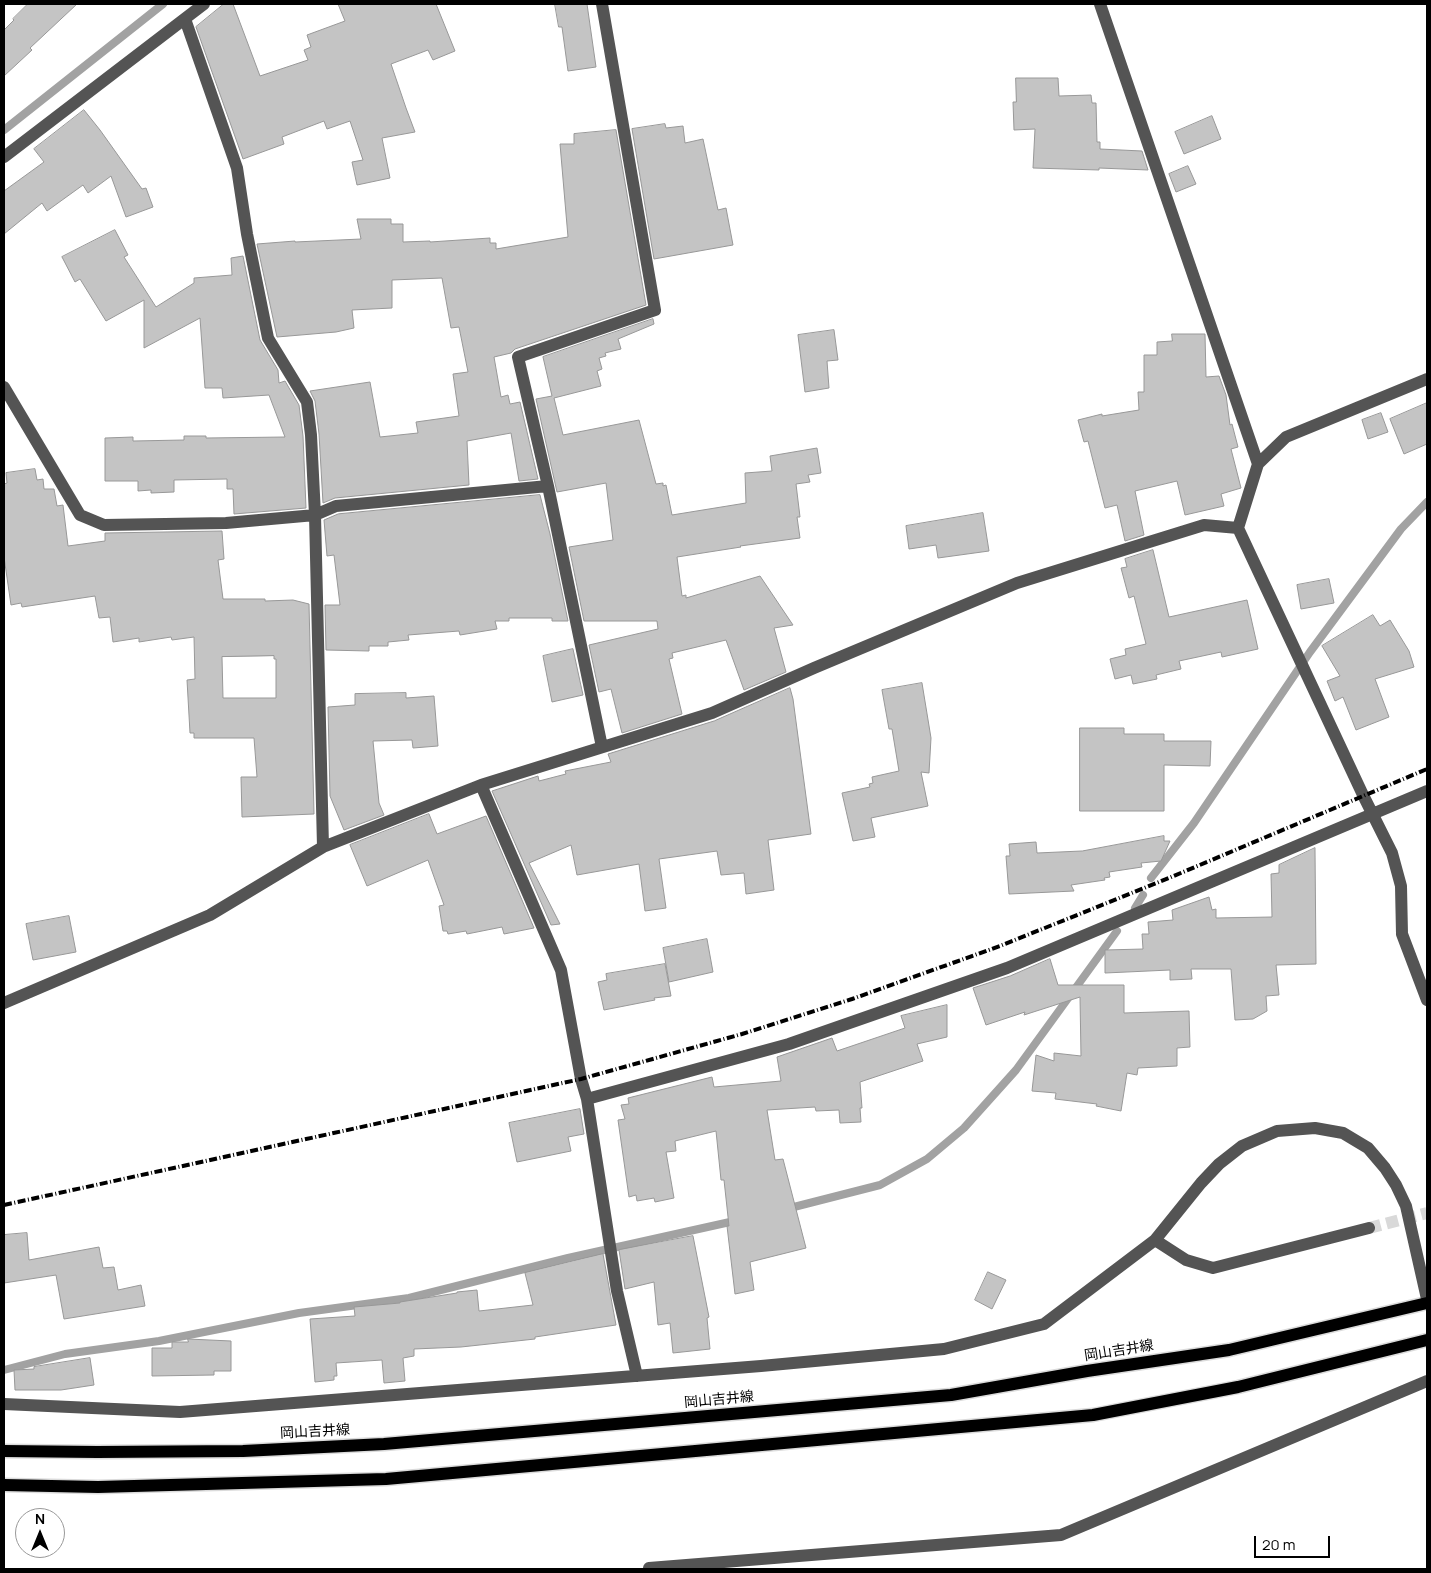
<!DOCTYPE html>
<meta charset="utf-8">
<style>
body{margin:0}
#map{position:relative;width:1431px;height:1573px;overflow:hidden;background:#fff;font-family:Manrope,sans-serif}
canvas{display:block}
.frame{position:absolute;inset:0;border:5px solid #000;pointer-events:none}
.north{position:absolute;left:15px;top:1508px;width:50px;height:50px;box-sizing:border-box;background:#fff;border:1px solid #999;border-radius:50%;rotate:0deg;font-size:14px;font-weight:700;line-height:20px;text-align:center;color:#000}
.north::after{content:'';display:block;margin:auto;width:18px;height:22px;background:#000;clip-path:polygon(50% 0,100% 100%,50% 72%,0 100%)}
.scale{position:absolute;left:1254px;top:1536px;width:76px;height:22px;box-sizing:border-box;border:2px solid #000;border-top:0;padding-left:6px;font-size:15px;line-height:18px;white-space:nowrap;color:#000;-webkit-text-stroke:4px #fff;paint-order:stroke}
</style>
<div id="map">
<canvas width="1431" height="1573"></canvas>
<div class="frame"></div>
<div class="north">N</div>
<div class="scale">20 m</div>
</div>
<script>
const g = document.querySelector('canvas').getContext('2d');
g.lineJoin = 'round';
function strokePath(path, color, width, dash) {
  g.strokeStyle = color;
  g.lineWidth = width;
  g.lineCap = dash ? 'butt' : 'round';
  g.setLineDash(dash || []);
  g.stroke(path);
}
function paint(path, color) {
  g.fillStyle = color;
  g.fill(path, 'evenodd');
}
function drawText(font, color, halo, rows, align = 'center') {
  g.font = font + ' Manrope,"Noto Sans JP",sans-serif';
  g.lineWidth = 4.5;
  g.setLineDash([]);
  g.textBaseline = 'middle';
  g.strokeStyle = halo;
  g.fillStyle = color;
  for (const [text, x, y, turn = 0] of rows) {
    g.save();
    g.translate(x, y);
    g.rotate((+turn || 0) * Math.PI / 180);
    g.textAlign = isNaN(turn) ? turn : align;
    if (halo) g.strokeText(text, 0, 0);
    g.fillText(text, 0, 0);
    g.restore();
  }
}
strokePath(new Path2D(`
 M4,130L163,4
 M1151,878L1194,823L1310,652L1401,529L1427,502
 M1135,908L1143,895
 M786,1209L880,1185L927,1159L964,1128L1016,1070L1117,931
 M4,1370L65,1354L159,1341L299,1313L409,1298L568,1258L739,1220`), '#a2a2a2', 8);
const building = new Path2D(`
 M28,4H77L30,48L32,50L4,76V30L14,20L13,19Z
 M224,4H233L260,76L308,60L304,50L311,47L307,35L345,21L338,4H436L455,51L433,60L428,50L391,64L406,108L415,132L382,138L390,178L357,185L352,162L363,160L350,121L327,129L324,121L282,137L284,144L243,159L196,27Z
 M555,4H587L596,67L568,71L562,27H559Z
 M1016,78H1058L1059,96L1091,95L1092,103H1096L1097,142H1100V149L1142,151L1148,170L1099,168V170L1033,168L1035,129L1014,130L1013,102H1016Z
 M84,110L100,130L142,189L146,188L153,207L126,217L111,176L88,193L83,185L47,211L42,203L4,234V191L44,162L34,149Z
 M1212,116L1221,139L1184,154L1175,132Z
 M665,124L666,128L683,126L685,143L703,139L718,210L726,208L733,245L654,259L632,129Z
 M616,130L646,305L515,349L511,353L494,357L501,397L508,395L510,404L520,402L538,479L519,481L511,433L467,441L469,485L335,498L323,503L319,434L315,401L310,391L370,382L380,437L418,433L416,422L459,416L453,374L468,372L459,327L451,328L442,278L392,280V308L352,310L354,328L336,332L277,337L257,244L295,241V242L361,239L357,219H391V224H403V242L430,241V242L490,238V243H496V249L568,237L560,144H574V134Z
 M1188,166L1196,184L1176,192L1169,174Z
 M115,230L128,255L124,257L156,307L194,283V278L232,275L231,258L243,256L260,340L278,370L279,383L285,381L299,405L303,436L306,508L234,514L233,489H227V479L174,480V492L151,493V490L138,491V481H105V438L133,437V441L184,440V436H206V438L285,437L269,395L223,398L222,388H205L200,318L144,348V300L106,321L80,279L75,282L62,257Z
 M653,319L654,324L618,339L621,349L605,353L606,356L599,358L602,369L597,371L601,386L554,398L563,435L639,420L656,484L663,483V486L666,485L672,515L746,503L745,473L772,471L770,456L817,448L821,473L808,475L810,482L796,484L800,517H797L800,538L740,546L741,547L677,557L682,596L686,595V598L760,576L793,625L774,628L786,672L744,690L726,640L672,653L673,658L669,659L682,714L622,733L611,689L599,692L589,645L658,629L657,621H584L569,547L613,540L606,483L557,492L536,399L552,396L543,357Z
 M834,330L838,360L827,361L829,388L805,392L798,335Z
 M1172,334H1205L1206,377L1219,376L1226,395L1230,425L1232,424L1238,447L1231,449L1241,488L1221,494L1224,506L1185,515L1177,481L1135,491L1144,535L1125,541L1117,505L1105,508L1088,441L1084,442L1078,420L1102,414V416L1139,410L1138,392H1144V355H1157V342L1172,341Z
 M1427,403V444L1404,454L1390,419Z
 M1381,413L1388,432L1368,439L1362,420Z
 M35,469L37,480L43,479L44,489H54L57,506L63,505L68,546L105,541V533L222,531L224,559L218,560L223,599H265V601L293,600L309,604L314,814L242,817L241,777H257L254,738H194V733H190L187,680L195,679L194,637L172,640L171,637L139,642V638L113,642L110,617L99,618L95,596L22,607L21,603L11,605L4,557V484L7,483L6,473ZM274,656V659H276V698H223L222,657Z
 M540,495L550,534L568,621H552V618H509V621H495L497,629L460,635L459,631L408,635L409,640L388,642V646H369V651L326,650L325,605H340L334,555L327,556L324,520L338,514Z
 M983,513L989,551L938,558L936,545L909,549L906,526Z
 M1153,550L1169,617L1247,600L1258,649L1222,657L1221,652L1179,661L1181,669L1156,675L1157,679L1133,684L1131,675L1115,679L1110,659L1126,655L1125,649L1146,644L1134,596L1129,598L1121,568L1127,567L1125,559Z
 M1329,579L1334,603L1301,609L1297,585Z
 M1373,615L1380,626L1390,620L1409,651L1414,667L1375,679L1389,717L1356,730L1343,697L1335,701L1327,681L1340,676L1322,646Z
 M573,649L583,695L552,702L543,656Z
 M922,683L931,738L929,773L921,772L928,806L871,818L875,837L853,841L842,793L870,787L869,784L873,783L872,777L899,771L892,729H889L882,690Z
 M790,688L793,699L811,834L768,840L774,890L746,894L744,873L721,875L717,851L659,859L666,908L645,911L639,864L577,875L571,845L529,863L560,924L551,925L492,791L538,776L539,781L566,774L565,771L611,762L608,754L714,721Z
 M406,693V698L434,696L438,746L413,748L412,740L373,741L379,803L384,815L344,830L330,796L328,707L355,705V694Z
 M1080,728H1124V734H1164V741H1211L1210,766L1164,765V811H1080Z
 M429,814L437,834L486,816L534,928L504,934L502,927L467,934L466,931L448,934L447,931H443L439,906L444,905L428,860L367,886L350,845Z
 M1164,836V841H1170L1161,861L1141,863L1142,867L1109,872L1110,877L1104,878L1105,880L1071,885L1074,891L1009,894L1006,856H1010L1009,844L1036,842L1037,853L1082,851Z
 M1315,848L1316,964L1276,965L1279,995L1266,996L1267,1011L1253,1019L1235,1020L1231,969H1191L1192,979L1170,980V970L1105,973V950L1143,949L1142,934H1149L1148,922L1173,920L1172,910L1209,897L1212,910L1216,909V918L1272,917L1271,874L1279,873V865Z
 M69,916L76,952L33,960L26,924Z
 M707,939L713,972L669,982L663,948Z
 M1050,959L1058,985H1124V1013L1189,1011L1190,1047L1177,1048V1066L1138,1068L1137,1075L1127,1073L1121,1111L1096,1106L1097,1104L1055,1099L1056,1093L1032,1091L1036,1055L1054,1061V1053L1081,1056L1080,997L1024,1015L1025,1012L986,1025L973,988L1010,976Z
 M665,964L671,996L654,998L655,1000L604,1010L598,982L607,980L606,974Z
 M947,1005V1037L917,1044L923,1061L860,1082L862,1108H860L861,1122L840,1123L839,1110L816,1111L815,1107L767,1110L775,1160L783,1159L806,1248L750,1262L754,1290L735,1294L727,1226H729L724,1180H721L716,1131L675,1141L676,1151L666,1152L674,1198L655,1202L654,1198L637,1201L636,1195L629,1197L618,1120L625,1119L621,1105L629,1104L628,1098L712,1077L714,1087L781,1081L777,1057L832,1038L837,1051L905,1028L901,1016Z
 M580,1109L584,1134L568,1137L571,1151L517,1162L509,1123Z
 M27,1233L29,1260L99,1247L103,1268L114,1267L118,1290L141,1285L145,1306L64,1319L56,1275L4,1283V1235Z
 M693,1236L709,1317L707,1318L710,1349L673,1353L670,1323L658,1325L654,1282L625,1289L619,1250Z
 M603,1254L616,1325L535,1337V1339L461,1347L414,1349V1356L403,1358L405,1381L384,1383L382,1360L336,1363L337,1376H334V1380L315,1382L310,1319L355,1316L354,1307L400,1303V1302L457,1293V1292L477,1290L479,1311L533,1305L525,1273Z
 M988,1272L1006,1280L992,1309L975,1300Z
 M188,1339L231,1341V1371H214V1375L152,1376V1348H172V1342H188Z
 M90,1358L94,1385L61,1390H15L14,1370L34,1369V1367Z`);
paint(building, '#c4c4c4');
strokePath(building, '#989898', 1);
strokePath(new Path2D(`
 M1369,1228L1427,1213`), '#d9d9d9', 12, [12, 6]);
const major = new Path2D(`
 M4,1451L97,1452L243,1451L384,1444L951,1395L1087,1371L1229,1350L1427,1303
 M4,1485L98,1487L386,1479L1093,1415L1238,1387L1427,1340`);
strokePath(major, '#dbdbdb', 15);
strokePath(new Path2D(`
 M1100,4L1258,464
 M185,19L237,168L247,234L268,338L307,402L311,435L315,515L323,847
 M4,157L204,4
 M1427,379L1286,437L1258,464L1238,528L1363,795L1392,853L1401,886L1402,934L1427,1000
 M4,387L80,515L104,525L226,523L315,515L336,506L548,486
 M602,747L548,486L518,357L655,310L602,4
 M481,785L561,970L581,1079L587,1099L617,1291L637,1376
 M4,1003L210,915L323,847L481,785L712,713L814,668L1017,583L1204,525L1238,528
 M587,1099L789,1044L1007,968L1427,791
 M1155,1240L1186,1260L1213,1268L1369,1228
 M4,1404L180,1412L761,1366L944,1349L1044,1324L1155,1240L1201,1183L1219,1164L1242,1146L1277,1131L1315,1128L1343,1133L1368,1148L1385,1168L1396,1185L1406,1206L1427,1299
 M650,1569L649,1568L1061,1535L1427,1381`), '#545454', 12);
strokePath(major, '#000', 12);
strokePath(new Path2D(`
 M4,1205L581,1079L742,1034L852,999L1000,946L1169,878L1427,769`), '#000', 4, [8, 2.5, 1, 2.5]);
drawText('14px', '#000', '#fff', [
 ["岡山吉井線",1119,1351,-9],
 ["岡山吉井線",719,1400,-5],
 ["岡山吉井線",315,1432,-3]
]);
</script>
